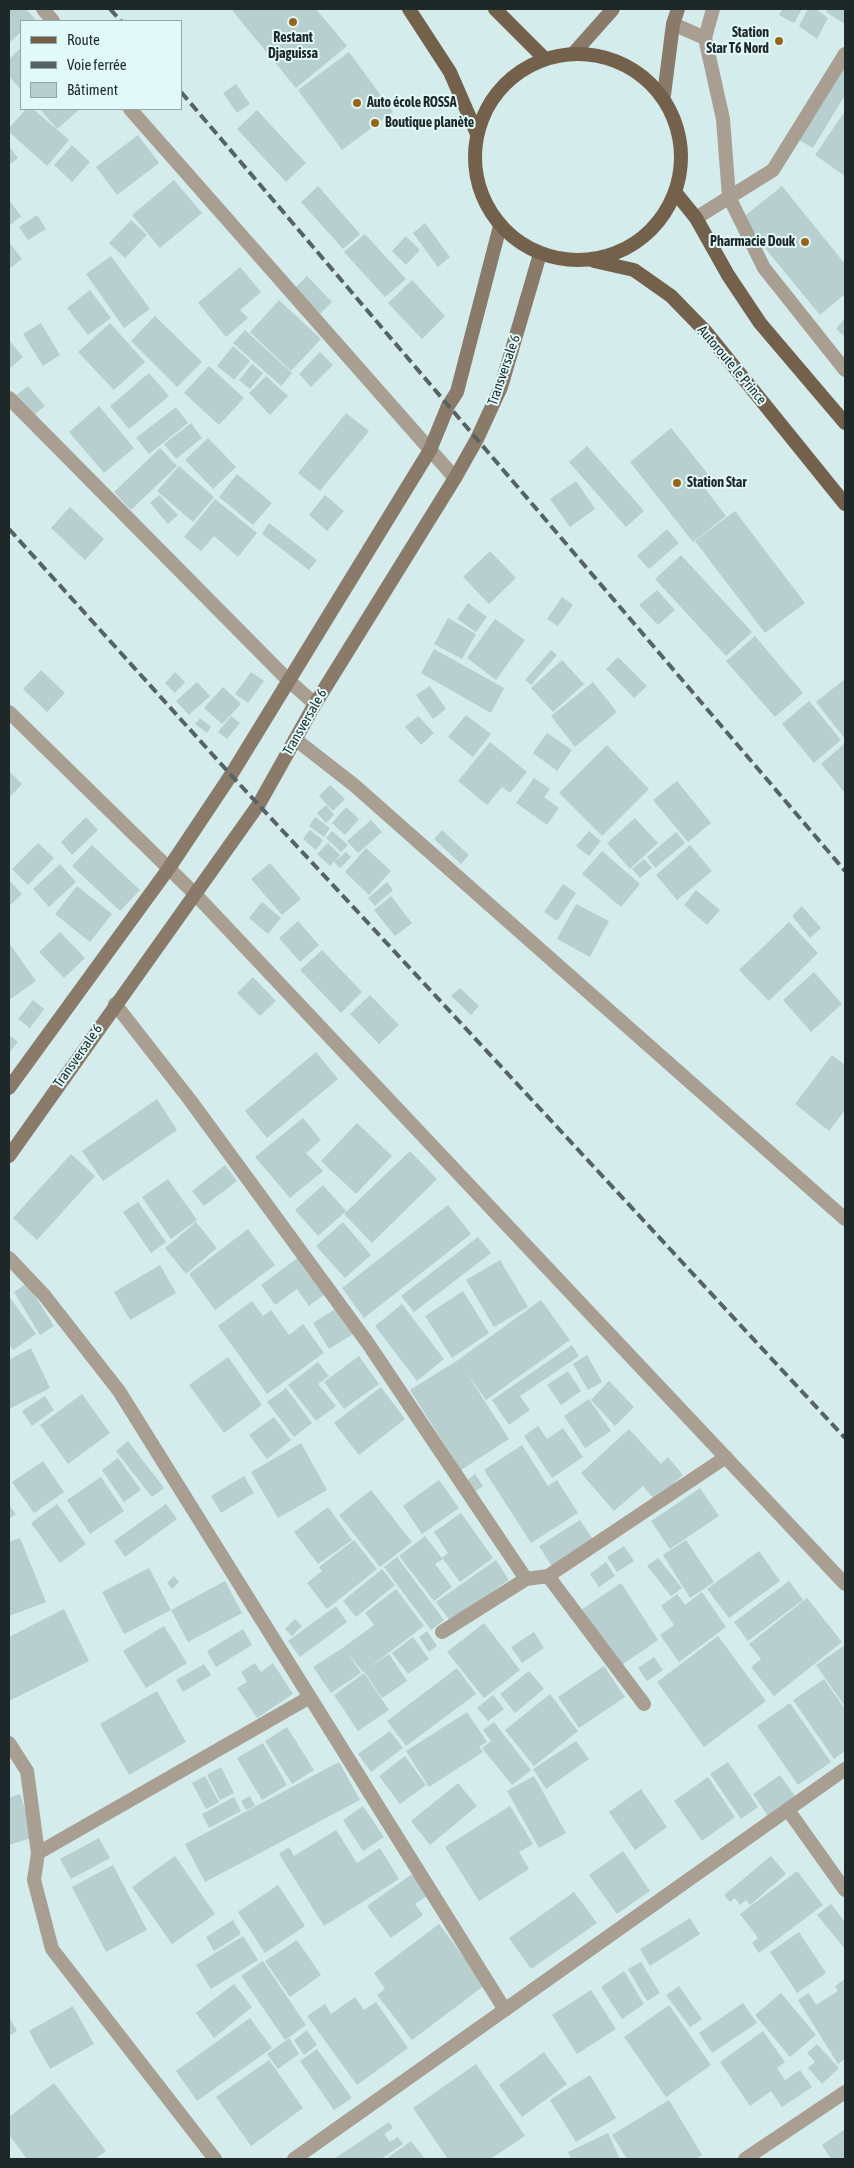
<!DOCTYPE html>
<meta charset="utf-8">
<style>
body{margin:0}
#map{position:relative;width:854px;height:2168px;overflow:hidden;background:#d4ecec;font-family:"Asap Condensed",sans-serif}
canvas{display:block}
.frame{position:absolute;inset:0;border:10px solid #1f2828;pointer-events:none}
.legend{position:absolute;left:20px;top:20px;width:162px;height:90px;box-sizing:border-box;background:#e1f9f9;border:1px solid #93a5a5;margin:0;padding:6px 9px;list-style:none;font-size:15px;color:#1f2828}
.legend li{display:flex;align-items:center;gap:10px;height:25px}
.legend b{width:25px;border:1px solid #93a5a5}
</style>
<div id="map">
<canvas width="854" height="2168"></canvas>
<div class="frame"></div>
<ul class="legend">
<li><b style="height:6px;background:#74614c"></b>Route</li>
<li><b style="height:6px;background:#556363"></b>Voie ferrée</li>
<li><b style="height:14px;background:#b8cfcf"></b>Bâtiment</li>
</ul>
</div>
<script>
const g = document.querySelector('canvas').getContext('2d');
g.lineJoin = 'round';
function paint(path, color) {
  g.fillStyle = color;
  g.fill(path, 'evenodd');
}
function strokePath(path, color, width, dash) {
  g.strokeStyle = color;
  g.lineWidth = width;
  g.lineCap = dash ? 'butt' : 'round';
  g.setLineDash(dash || []);
  g.stroke(path);
}
function drawText(font, color, halo, rows, align = 'center') {
  g.font = font + ' "Asap Condensed",sans-serif';
  g.lineWidth = 4;
  g.setLineDash([]);
  g.textBaseline = 'middle';
  g.strokeStyle = halo;
  g.fillStyle = color;
  for (const [text, x, y, turn = 0] of rows) {
    g.save();
    g.translate(x, y);
    g.rotate((+turn || 0) * Math.PI / 180);
    g.textAlign = isNaN(turn) ? turn : align;
    if (halo) g.strokeText(text, 0, 0);
    g.fillText(text, 0, 0);
    g.restore();
  }
}
paint(new Path2D(`
 M9,9H26L36,20L21,21V32L9,43Z
 M231,9H316L347,46L296,88Z
 M782,9H802L794,23L779,15Z
 M808,9H816L828,18L817,39L799,26Z
 M828,9H842L845,11V24L826,12Z
 M21,48V90L9,76V59Z
 M349,52L393,112L342,150L298,90Z
 M845,60V95L813,148L797,139Z
 M236,84L250,104L237,113L223,93Z
 M26,109H33L69,140L47,166L9,132V128Z
 M40,109H80L57,129Z
 M257,110L306,163L286,182L237,129Z
 M845,111V176L815,155Z
 M138,135L159,163L117,195L96,167Z
 M72,145L90,162L72,182L54,165Z
 M9,146L18,158L9,165Z
 M174,180L202,213L160,248L132,215Z
 M318,186L360,234L343,249L301,202Z
 M782,186L845,264V294L820,315L741,219Z
 M9,200L21,216L9,226Z
 M37,215L46,229L28,240L19,227Z
 M131,220L147,235L125,258L109,243Z
 M425,223L450,257L438,267L413,233Z
 M365,234L406,279L385,297L344,252Z
 M406,236L420,250L406,265L392,251Z
 M9,242L22,259L9,269Z
 M111,256L150,309L124,328L86,274Z
 M240,267L261,292L240,310L248,318L226,337L198,303Z
 M307,276L332,302L320,314L295,288Z
 M412,280L445,316L422,339L388,303Z
 M90,290L111,318L88,335L67,308Z
 M279,300L321,339L291,371L250,332Z
 M155,316L202,362L177,387L131,341Z
 M845,318V337L836,329Z
 M41,323L60,355L43,366L23,334Z
 M110,323L145,362L114,390L78,352Z
 M245,330L292,373L281,386L233,343Z
 M9,340L23,357L9,369Z
 M233,346L250,361L234,380L217,366Z
 M320,352L333,365L311,387L299,374Z
 M252,364L263,373L250,389L239,380Z
 M209,366L244,398L219,425L184,393Z
 M149,373L169,396L129,429L110,406Z
 M266,376L288,396L270,415L249,393Z
 M28,386L45,406L33,416L15,396Z
 M99,406L134,448L104,473L69,432Z
 M176,407L188,423L149,454L136,438Z
 M346,413L369,431L320,491L298,473Z
 M191,423L202,438L176,459L164,444Z
 M671,428L712,479L703,486L726,516L693,542L630,462Z
 M208,438L236,467L213,489L185,460Z
 M587,446L644,511L626,527L569,462Z
 M160,448L177,466L131,510L114,492Z
 M179,466L214,497L193,522L157,491Z
 M237,474L272,503L253,525L219,497Z
 M576,481L595,509L570,527L550,499Z
 M159,495L178,515L168,524L150,503Z
 M325,495L344,511L327,531L309,515Z
 M215,499L257,533L238,557L214,536L201,551L184,537Z
 M70,507L104,539L85,560L51,528Z
 M735,511L805,603L765,633L695,541Z
 M269,523L317,560L309,570L262,534Z
 M667,529L679,543L649,569L637,556Z
 M490,551L516,578L489,604L463,577Z
 M681,555L752,632L726,656L655,579Z
 M657,590L675,610L658,625L639,605Z
 M562,597L573,605L558,626L547,619Z
 M468,603L487,617L476,632L457,619Z
 M448,618L476,634L462,659L434,644Z
 M495,619L525,640L496,680L467,658Z
 M755,636L803,693L775,717L726,661Z
 M434,649L504,688L491,713L421,673Z
 M551,650L557,655L531,685L525,680Z
 M618,657L647,686L634,698L606,669Z
 M562,660L584,684L553,712L531,688Z
 M41,670L65,693L47,712L23,689Z
 M175,672L185,682L175,693L165,683Z
 M251,672L264,681L248,703L235,694Z
 M845,679V739L816,702Z
 M197,682L210,696L189,715L176,701Z
 M593,682L617,712L575,747L551,716Z
 M430,686L446,709L433,719L416,695Z
 M223,687L241,704L222,724L204,708Z
 M809,701L841,740L814,763L782,724Z
 M466,715L491,734L473,757L448,737Z
 M231,716L240,723L227,739L218,732Z
 M418,716L434,733L421,745L405,727Z
 M200,718L211,727L207,733L195,724Z
 M547,733L572,750L557,771L533,753Z
 M490,742L527,772L510,793L502,787L487,805L458,781Z
 M845,743V793L821,764Z
 M607,745L649,789L602,836L559,793Z
 M9,771L22,784L9,798Z
 M534,778L550,789L544,797L559,808L547,825L516,803Z
 M677,781L711,823L688,842L653,800Z
 M330,785L345,799L333,811L319,796Z
 M326,805L334,815L326,823L317,813Z
 M346,807L359,819L345,835L332,823Z
 M86,817L98,830L72,855L61,842Z
 M315,817L330,828L324,837L309,826Z
 M635,818L658,843L630,869L607,843Z
 M371,820L382,832L358,853L347,841Z
 M310,830L323,840L316,850L303,839Z
 M442,830L469,855L461,864L434,839Z
 M332,831L348,845L341,852L326,838Z
 M589,831L601,841L589,856L576,846Z
 M676,832L685,843L655,868L647,857Z
 M38,843L54,858L28,885L12,869Z
 M328,843L340,855L330,866L317,854Z
 M92,845L140,890L120,911L72,866Z
 M690,845L712,871L677,900L656,875Z
 M366,848L391,871L369,895L345,872Z
 M602,851L640,884L621,907L582,874Z
 M346,852L351,857L340,868L334,862Z
 M644,859L652,868L640,878L632,869Z
 M270,863L301,899L282,915L251,879Z
 M60,864L76,882L49,907L33,889Z
 M9,880L22,894L9,906Z
 M387,882L393,890L375,906L368,898Z
 M563,884L576,893L557,921L544,912Z
 M77,886L112,914L90,942L55,914Z
 M696,890L720,910L707,925L684,905Z
 M391,896L412,923L395,936L374,910Z
 M262,902L281,918L268,934L249,918Z
 M576,904L609,921L590,957L557,939Z
 M802,906L821,928L810,938L792,916Z
 M298,921L319,945L300,962L279,938Z
 M789,922L818,953L769,1001L739,970Z
 M60,932L85,958L64,978L39,952Z
 M9,943L36,981L9,1000Z
 M322,950L362,992L341,1013L300,970Z
 M814,972L842,1004L811,1032L783,1000Z
 M253,977L276,1001L260,1016L237,993Z
 M460,988L479,1006L471,1015L451,996Z
 M370,995L399,1025L379,1044L350,1014Z
 M33,1000L44,1009L30,1028L18,1019Z
 M9,1035L18,1042L9,1053Z
 M316,1052L338,1079L267,1138L245,1111Z
 M832,1055L845,1065V1110L829,1131L795,1104Z
 M157,1099L177,1130L103,1181L82,1151Z
 M303,1118L321,1140L306,1153L323,1171L290,1198L255,1157Z
 M357,1123L392,1156L356,1194L321,1161Z
 M410,1151L437,1179L372,1243L344,1214Z
 M71,1154L95,1176L37,1240L13,1218Z
 M225,1165L237,1181L204,1206L192,1191Z
 M168,1179L197,1220L171,1239L142,1197Z
 M323,1185L346,1211L318,1236L295,1210Z
 M138,1202L166,1242L151,1253L123,1212Z
 M448,1205L471,1234L364,1318L342,1288Z
 M196,1222L217,1248L186,1274L165,1248Z
 M343,1222L371,1255L345,1278L316,1246Z
 M248,1229L275,1265L215,1310L189,1274Z
 M478,1237L491,1253L414,1312L401,1296Z
 M299,1257L325,1294L309,1306L297,1289L275,1305L261,1285Z
 M500,1260L528,1307L494,1327L466,1280Z
 M160,1265L176,1293L130,1320L114,1292Z
 M27,1283L54,1326L40,1335L14,1292Z
 M463,1291L489,1333L452,1358L425,1316Z
 M9,1296L36,1334L13,1350L9,1344Z
 M541,1300L570,1340L486,1400L466,1372L509,1439L461,1470L410,1390L458,1360Z
 M252,1301L263,1316L271,1310L289,1335L303,1324L324,1353L267,1394L218,1326Z
 M402,1304L444,1359L417,1381L375,1326Z
 M337,1308L353,1334L329,1349L313,1323Z
 M572,1345L579,1356L520,1396L530,1410L509,1425L492,1400Z
 M31,1348L50,1388L9,1409V1360Z
 M587,1355L602,1382L588,1390L573,1364Z
 M359,1356L379,1384L344,1409L324,1382Z
 M228,1357L262,1405L224,1433L189,1385Z
 M318,1362L329,1376L318,1384L336,1406L316,1421L288,1385Z
 M568,1371L581,1391L561,1405L547,1385Z
 M609,1381L634,1407L615,1426L591,1400Z
 M381,1387L405,1419L359,1455L334,1423Z
 M286,1388L312,1423L294,1437L267,1402Z
 M82,1394L110,1433L68,1464L40,1425Z
 M45,1396L54,1410L32,1426L22,1411Z
 M589,1399L611,1431L585,1448L564,1416Z
 M274,1417L291,1440L267,1459L249,1435Z
 M538,1426L547,1439L563,1428L583,1457L552,1478L524,1436Z
 M629,1429L661,1464L668,1457L683,1475L655,1500L643,1486L614,1511L581,1473Z
 M128,1441L164,1488L152,1497L116,1451Z
 M301,1443L327,1490L278,1518L251,1472Z
 M522,1445L548,1486L557,1480L578,1513L531,1543L484,1470Z
 M118,1458L141,1490L124,1502L102,1470Z
 M43,1461L64,1492L34,1513L12,1482Z
 M475,1474L483,1486L474,1492L466,1481Z
 M244,1476L254,1493L221,1513L211,1496Z
 M101,1477L124,1511L90,1534L67,1500Z
 M439,1480L459,1508L422,1534L403,1506Z
 M700,1488L719,1516L670,1549L651,1521Z
 M371,1490L412,1542L380,1567L339,1515Z
 M57,1504L86,1544L60,1563L31,1523Z
 M166,1504L177,1519L125,1557L114,1541Z
 M9,1505L16,1514L9,1519Z
 M328,1507L352,1540L318,1564L294,1532Z
 M461,1513L493,1558L460,1582L443,1559L435,1564L452,1587L434,1601L399,1556L425,1536L442,1558L448,1553L434,1532Z
 M580,1520L594,1541L553,1568L539,1546Z
 M20,1538L46,1602L9,1616V1542Z
 M354,1540L377,1569L327,1609L307,1583L322,1571L319,1567Z
 M686,1540L714,1582L690,1598L663,1555Z
 M624,1546L634,1561L617,1572L607,1557Z
 M759,1551L780,1581L729,1618L707,1589Z
 M397,1557L444,1620L431,1630L384,1567Z
 M658,1558L682,1588L671,1596L647,1566Z
 M496,1560L509,1580L450,1621L436,1602Z
 M606,1562L615,1576L599,1587L590,1574Z
 M149,1568L171,1610L124,1634L102,1592Z
 M382,1569L395,1585L356,1617L343,1601Z
 M174,1576L179,1582L172,1589L167,1583Z
 M225,1581L242,1613L188,1642L171,1610Z
 M789,1581L803,1600L748,1641L734,1622Z
 M621,1583L658,1640L619,1667L581,1610Z
 M396,1589L424,1626L367,1669L389,1654L407,1681L382,1698L364,1671L363,1672L348,1653L361,1673L331,1693L313,1667L344,1647L374,1625L365,1613Z
 M702,1592L726,1627L679,1662L660,1635L674,1625L661,1606L677,1594L685,1605Z
 M807,1598L842,1642L774,1696L751,1667L761,1659L749,1644Z
 M336,1606L347,1622L300,1657L288,1641Z
 M64,1609L89,1661L9,1701V1637Z
 M295,1619L302,1626L292,1636L285,1629Z
 M484,1623L520,1670L484,1698L447,1652Z
 M164,1626L187,1663L146,1688L123,1651Z
 M243,1629L252,1645L216,1667L207,1651Z
 M427,1631L437,1646L429,1652L419,1637Z
 M534,1632L544,1648L522,1663L511,1647Z
 M718,1636L766,1701L704,1747L657,1682Z
 M413,1637L429,1659L408,1674L392,1653Z
 M845,1645V1704L844,1705L816,1665Z
 M654,1657L663,1670L647,1681L638,1668Z
 M255,1663L261,1672L273,1663L293,1694L257,1718L237,1688L247,1682L241,1672Z
 M204,1664L211,1675L183,1692L176,1680Z
 M604,1666L625,1697L579,1728L558,1697Z
 M457,1668L476,1694L406,1746L387,1721Z
 M529,1671L544,1689L515,1713L500,1694Z
 M364,1673L389,1710L358,1731L334,1695Z
 M824,1679L845,1709V1751L834,1759L793,1700Z
 M157,1691L186,1742L129,1775L100,1724Z
 M550,1694L578,1731L534,1766L505,1730Z
 M493,1695L504,1709L488,1721L477,1708Z
 M790,1703L831,1762L798,1785L757,1726Z
 M467,1712L487,1742L479,1747L483,1752L429,1787L406,1751Z
 M494,1722L531,1770L512,1785L482,1748L491,1741L483,1730Z
 M287,1727L314,1770L292,1784L265,1741Z
 M390,1731L403,1748L371,1772L358,1754Z
 M576,1741L589,1759L546,1789L533,1769Z
 M263,1743L287,1785L262,1800L237,1758Z
 M405,1756L426,1785L400,1804L379,1776Z
 M339,1762L360,1800L205,1882L185,1844Z
 M728,1762L758,1807L741,1819L710,1774Z
 M221,1767L234,1793L220,1800L207,1775Z
 M780,1775L795,1796L768,1816L753,1794Z
 M205,1776L219,1802L206,1809L192,1783Z
 M534,1776L566,1833L539,1848L507,1791Z
 M708,1777L735,1817L702,1841L674,1801Z
 M458,1783L477,1806L430,1845L411,1821Z
 M641,1789L667,1827L635,1850L609,1812Z
 M20,1794L34,1837L9,1845V1798Z
 M250,1796L255,1806L246,1810L241,1801Z
 M234,1797L241,1811L209,1828L202,1814Z
 M363,1806L384,1837L363,1851L343,1820Z
 M510,1806L533,1844L519,1852L529,1869L479,1901L445,1847Z
 M336,1830L357,1863L380,1848L399,1879L324,1926L279,1854L289,1847L294,1856Z
 M99,1838L110,1858L71,1879L60,1859Z
 M623,1851L650,1891L617,1914L589,1875Z
 M175,1856L215,1914L172,1944L132,1887Z
 M771,1856L786,1874L750,1905L746,1900L740,1905L735,1898L730,1902L724,1895Z
 M113,1865L147,1930L106,1952L72,1887Z
 M797,1871L823,1905L759,1953L752,1943L758,1938L740,1914Z
 M412,1874L428,1895L415,1904L423,1915L391,1938L367,1906Z
 M278,1885L305,1926L265,1953L238,1912Z
 M574,1892L597,1923L531,1969L509,1938Z
 M831,1904L845,1922V1949L817,1915Z
 M690,1918L700,1934L650,1966L640,1949Z
 M233,1920L241,1934L214,1951L206,1937Z
 M439,1924L485,1985L412,2040L377,1995L385,1989L374,1973Z
 M799,1932L826,1973L797,1993L770,1952Z
 M243,1936L258,1960L211,1989L196,1965Z
 M297,1940L321,1975L290,1997L265,1961Z
 M263,1961L306,2025L285,2040L241,1976Z
 M641,1962L660,1993L647,2001L628,1969Z
 M624,1971L644,2004L622,2019L601,1987Z
 M845,1979V2059L838,2064L798,2000L809,1993L816,2005L838,1991L835,1986Z
 M234,1984L252,2007L214,2038L196,2013Z
 M679,1986L702,2019L690,2027L666,1995Z
 M591,1990L616,2029L577,2054L552,2015Z
 M781,1993L816,2035L790,2057L755,2015Z
 M355,1997L364,2010L376,2002L408,2048L357,2085L307,2016L325,2004L331,2014Z
 M743,2003L757,2023L712,2053L699,2033Z
 M669,2005L711,2065L666,2097L624,2037Z
 M73,2006L94,2044L50,2069L29,2031Z
 M9,2017L17,2031L9,2036Z
 M250,2018L272,2048L197,2101L176,2071Z
 M307,2030L317,2045L304,2055L294,2040Z
 M763,2031L785,2062L777,2068L785,2080L800,2070L812,2087L782,2107L771,2091L750,2106L720,2062Z
 M289,2038L299,2054L278,2069L267,2054Z
 M817,2044L839,2068L822,2084L808,2068L815,2062L807,2053Z
 M317,2049L352,2098L334,2110L300,2061Z
 M544,2052L567,2084L522,2117L499,2085Z
 M269,2060L303,2108L251,2146L216,2097Z
 M476,2064L525,2136L490,2159H448L413,2108Z
 M590,2075L616,2118L576,2142L550,2100Z
 M54,2083L106,2151L95,2159H27L9,2135V2117Z
 M669,2100L702,2155L695,2159H627L612,2135Z
 M389,2122L393,2128L384,2134L390,2142L398,2137L403,2144L381,2159H334Z
 M845,2129V2159H831L822,2145Z
 M608,2133L620,2159H571L568,2152Z
 M411,2141L425,2159H386Z`), '#b8cfcf');
strokePath(new Path2D(`
 M43,9L53,21
 M713,9L705,38L723,119L729,197L764,268L845,370
 M673,24L705,38
 M130,109L455,478
 M696,218L773,170L845,54
 M9,398L288,680L315,704
 M9,712L196,895L845,1584
 M295,739L354,785L845,1219
 M115,1004L190,1100L367,1342L526,1579
 M9,1258L44,1295L119,1391L505,2010
 M548,1576L644,1704
 M442,1632L526,1579L548,1576L726,1457
 M9,1743L27,1771L38,1853L34,1880L52,1949L215,2159
 M788,1810L845,1890
 M38,1853L310,1697
 M294,2159L845,1769
 M745,2159L845,2092`), '#a89e91', 14);
strokePath(new Path2D(`
 M573,54L613,9
 M664,95L673,24L678,9
 M9,1088L169,868L231,775L430,450L448,406L457,392L500,226
 M9,1156L259,804L315,704L455,478L477,439L501,387L540,254`), '#8a7a69', 14);
strokePath(new Path2D(`
 M409,9L450,72L477,134
 M495,9L545,59
 M475 157a103 103 0 1 1 206 0a103 103 0 1 1-206 0Z
 M675,192L696,218L728,275L760,323L845,423
 M594,261L634,270L671,296L706,332L845,504`), '#74614c', 14);
strokePath(new Path2D(`
 M110,9L121,21
 M181,92L845,871
 M9,529L231,775L845,1438`), '#556363', 4, [10, 5]);
for (const [x, y, r, color] of [
 [293,22,5,"#976418"],
 [779,41,5,"#976418"],
 [357,103,5,"#976418"],
 [375,123,5,"#976418"],
 [805,242,5,"#976418"],
 [677,483,5,"#976418"]
]) {
  const dot = new Path2D();
  dot.arc(x, y, r, 0, 2 * Math.PI);
  g.fillStyle = color;
  g.fill(dot);
  strokePath(dot, '#e1f9f9', 2);
}
drawText('bold 14px', '#1f2828', '#e1f9f9', [
 ["Station",769,33,"right"],
 ["Star T6 Nord",769,49,"right"],
 ["Restant",293,38,"center"],
 ["Djaguissa",293,54,"center"],
 ["Auto école ROSSA",367,103],
 ["Boutique planète",385,123],
 ["Pharmacie Douk",795,242,"right"],
 ["Station Star",687,483]
], 'left');
drawText('14px', '#1f2828', '#e1f9f9', [
 ["Autoroute le Prince",732,365,50],
 ["Transversale 6",504,370,-71],
 ["Transversale 6",305,722,-60],
 ["Transversale 6",78,1056,-55]
]);
</script>
